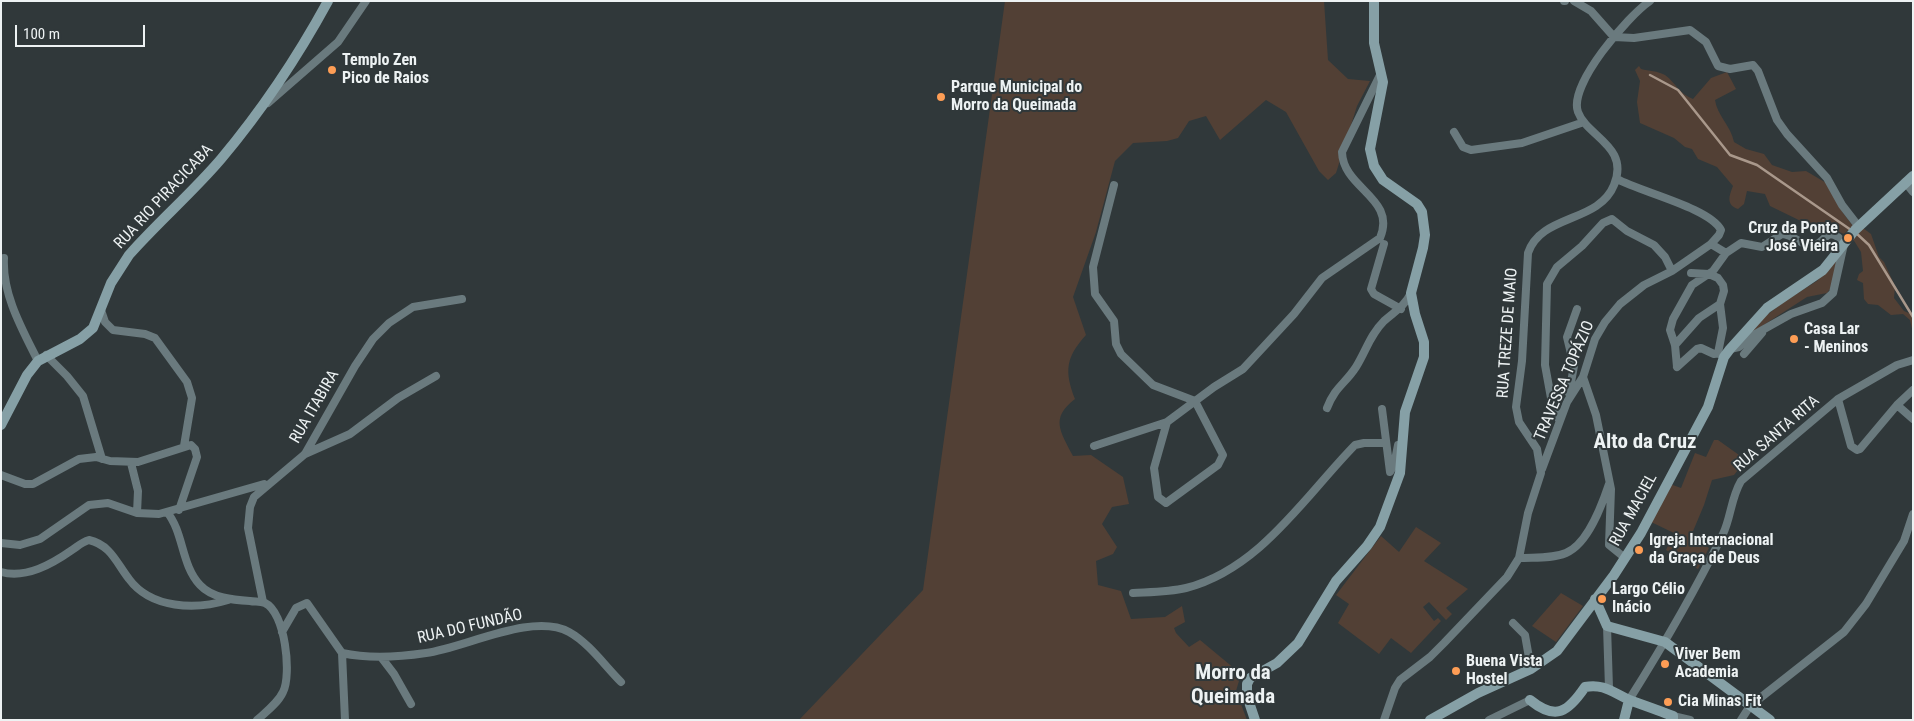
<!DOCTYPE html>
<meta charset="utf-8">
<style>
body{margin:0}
#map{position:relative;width:1914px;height:721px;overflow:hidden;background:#30383a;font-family:"Roboto Condensed",sans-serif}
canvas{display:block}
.frame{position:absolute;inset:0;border:2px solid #edf2f3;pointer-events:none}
.scale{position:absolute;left:15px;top:25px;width:130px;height:22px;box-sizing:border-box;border:2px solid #edf2f3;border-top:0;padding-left:6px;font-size:15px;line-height:18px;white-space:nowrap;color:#edf2f3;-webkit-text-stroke:4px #30383a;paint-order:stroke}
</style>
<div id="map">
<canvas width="1914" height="721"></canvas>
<div class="frame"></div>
<div class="scale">100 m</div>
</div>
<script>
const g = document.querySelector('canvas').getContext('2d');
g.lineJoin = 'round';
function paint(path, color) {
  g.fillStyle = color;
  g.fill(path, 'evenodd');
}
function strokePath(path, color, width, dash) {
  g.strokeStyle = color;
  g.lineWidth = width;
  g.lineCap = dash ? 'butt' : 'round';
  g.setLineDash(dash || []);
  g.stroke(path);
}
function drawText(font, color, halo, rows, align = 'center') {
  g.font = font + ' "Roboto Condensed",sans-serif';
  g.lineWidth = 4;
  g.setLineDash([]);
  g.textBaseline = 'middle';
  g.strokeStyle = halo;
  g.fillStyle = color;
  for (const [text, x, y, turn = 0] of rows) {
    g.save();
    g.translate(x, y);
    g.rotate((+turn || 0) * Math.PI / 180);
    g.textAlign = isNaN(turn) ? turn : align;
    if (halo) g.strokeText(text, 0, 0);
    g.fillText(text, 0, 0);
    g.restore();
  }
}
paint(new Path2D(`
 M1005,1H1324L1328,60L1348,79L1370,81L1357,106L1336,173L1328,180L1319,171L1286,112L1266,100L1220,140L1206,116L1189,121L1178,138L1167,141L1133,143L1115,161L1096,232L1073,297L1086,335C1066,357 1064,371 1075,399C1050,418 1060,431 1073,456L1091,455L1123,477L1129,504L1112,507L1102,524L1117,547L1113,554L1096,561L1098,585L1121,591L1131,619L1165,617L1182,606L1185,622L1174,628L1176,633L1189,647L1200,640L1241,674L1236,691L1247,720H799L923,590Z
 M1639,66L1641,69C1649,71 1658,71 1665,75C1676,83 1679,94 1693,99L1711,78L1727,72L1736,89L1715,100C1717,115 1731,126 1734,142L1746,149L1764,154L1772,165L1792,172L1806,171L1828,184L1843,213L1853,226L1844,234L1822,224H1807L1770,206L1765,194L1747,191L1744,204L1738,209C1726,205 1729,196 1733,186L1717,167L1698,159L1692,149L1685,147L1674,138L1640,123L1637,102L1640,81L1635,70Z
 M1863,228L1871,234L1879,257L1884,262L1895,286L1894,298L1904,311L1913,315V333L1910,320L1903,314L1891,315L1878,305L1868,304L1864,299L1863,283L1857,280L1859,274L1863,271L1861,252L1853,239Z
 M1843,249L1835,283L1827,293L1807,297L1748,335L1763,318L1785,301L1817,281Z
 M1714,440H1718L1746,460L1734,475L1712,480L1704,505L1691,536L1709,548L1698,569L1666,550L1674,533L1651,522L1670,484L1681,488L1695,453L1706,457Z
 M1416,527L1441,543L1424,561L1468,589L1446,608L1452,614L1446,620L1429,602L1423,607L1434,621L1438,618L1441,621L1411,653L1391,638L1379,654L1338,623L1349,604L1336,595L1381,536L1399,552Z
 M1561,593L1583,606L1556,642L1532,626Z`), '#524035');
strokePath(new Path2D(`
 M1650,75L1678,90L1730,155L1757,165L1851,230
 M1856,233L1869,245L1913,317`), '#a9988b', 2.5);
strokePath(new Path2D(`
 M1564,1H1565
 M1574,1L1591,11L1614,37L1634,38L1690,30L1706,42L1718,66L1730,69L1753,65L1758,71L1777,120L1787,134L1827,178L1842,205L1859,227
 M268,103L338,42L366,1
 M1454,132L1463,147L1471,150L1522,143L1584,122
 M1617,179C1641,192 1710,208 1721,230L1719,235L1711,244
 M1905,182L1913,192
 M1114,185L1093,267L1095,294L1114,321L1116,344L1121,354L1153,385L1195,401L1223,455L1218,465L1166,503L1158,497L1154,468L1167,422
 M1384,244L1371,289L1374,294L1401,309
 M4,258C2,294 22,329 38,361
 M1691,273L1709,274L1718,278L1723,285L1724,291L1720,304L1723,328L1718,353L1724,357
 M101,310L105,322L113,330L145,334L155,338L187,382L192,398L184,446
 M1675,345L1699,318L1720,304
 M1744,354L1762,333
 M46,355L67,376L83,396L102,459
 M1677,367L1675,345L1670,330L1673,319L1692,285L1713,271L1726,253
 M1677,367L1697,349L1701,348L1714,354L1718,353
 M1583,377L1596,415L1611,489L1609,545L1625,558
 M1913,390L1897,405L1913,419
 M1569,393L1574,366L1567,337L1577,309
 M1838,399L1851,446L1857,450L1860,449L1897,405
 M1327,408C1335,387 1345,384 1356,367C1366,351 1370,335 1384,321C1395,311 1404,307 1411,293
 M1382,409L1390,472L1394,465L1398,445
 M1559,420L1551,398L1545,365L1547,284L1557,267L1582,246L1603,223L1612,219L1627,231L1654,245L1665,257L1672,271
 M1094,446L1167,422L1214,387L1243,369L1294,314L1322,278L1380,238C1397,198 1343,189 1342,152L1381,73
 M305,454L350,434L398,398L436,376
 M131,463L138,491L137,513
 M1542,469L1567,402L1583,377L1595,339L1605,322L1620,304L1644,285L1672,271L1711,244L1726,253L1741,243L1762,247L1782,234C1793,234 1805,248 1813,246C1819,245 1824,237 1830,234C1837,235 1840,238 1844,244L1833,293L1822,303L1791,314L1750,337L1739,347L1730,349
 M1,475L25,484H33L79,459L96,457L110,461L138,462L191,445L195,449L197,457L179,510
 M167,512C184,533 181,565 200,585C212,598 233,600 250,601C255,602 260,601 265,603C285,612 292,674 283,692C278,703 266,712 257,720
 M1,543L20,545L40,539L89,505L108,503L137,513L159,514L264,484
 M1519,558C1534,557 1552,559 1566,553C1588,544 1602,505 1609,484
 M1,572C26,579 52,564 72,550C78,546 82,542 89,540C111,545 117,564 129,579C151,609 196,610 228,600
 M1133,593C1151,592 1169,592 1186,588C1260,569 1305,496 1355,445L1364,443H1385
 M263,602L248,528L250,507L254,497L305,454L355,366L373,339L389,323L413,307L462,299
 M1513,623L1525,635L1531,669
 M1607,626L1609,688
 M282,632L296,608L307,603L342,653C369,659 399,657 426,653C465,648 532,612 569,632C589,643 605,666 621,682
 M342,653L345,720
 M381,657L394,674L411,704
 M1629,700C1663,646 1695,591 1723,534C1731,517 1731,498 1741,481L1838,399L1897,365L1913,360
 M1673,716L1690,720
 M1384,720L1395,688L1400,680L1430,657L1444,643L1507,577L1519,558L1528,513L1541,473L1537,449L1519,422L1516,407L1522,361L1528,253C1541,214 1599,223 1614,185C1630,146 1587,137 1578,112C1568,85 1628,16 1650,1
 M1489,720L1530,700
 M1741,720L1750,706L1844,632L1866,604L1904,541L1913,514`), '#6a7a7e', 8);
strokePath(new Path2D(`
 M1,425L27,375L38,361L80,339L93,328L111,283L129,255C158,222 192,193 221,159C262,110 297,58 328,1
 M1595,599L1607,626L1665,642L1770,720
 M1530,700C1556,721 1568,712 1585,687C1605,683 1614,694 1632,701C1646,706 1660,711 1673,716V720
 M1255,720L1247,696V684L1250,678L1277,663L1298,643L1336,581L1367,546L1380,527L1400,473L1405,412L1424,357V342L1415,314L1411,293L1423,248L1425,235L1422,212L1417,204L1383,180L1374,166L1370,149L1383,82L1374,43V1
 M1430,720L1478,693L1531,669L1557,651L1614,575L1641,533L1708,407L1724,357L1730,349L1767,308L1823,270L1855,230L1913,176
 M1624,720L1629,700`), '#86a0a6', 10);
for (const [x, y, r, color] of [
 [332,70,5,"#fd9d55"],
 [941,97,5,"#fd9d55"],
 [1848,238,5,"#fd9d55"],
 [1794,339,5,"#fd9d55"],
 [1639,550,5,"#fd9d55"],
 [1602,599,5,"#fd9d55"],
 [1665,664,5,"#fd9d55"],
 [1456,671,5,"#fd9d55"],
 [1668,702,5,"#fd9d55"]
]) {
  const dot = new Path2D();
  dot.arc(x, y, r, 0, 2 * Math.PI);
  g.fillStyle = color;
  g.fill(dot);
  strokePath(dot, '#30383a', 2);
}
drawText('bold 16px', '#edf2f3', '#30383a', [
 ["Templo Zen",342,61],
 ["Pico de Raios",342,79],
 ["Parque Municipal do",951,88],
 ["Morro da Queimada",951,106],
 ["Cruz da Ponte",1838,229,"right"],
 ["José Vieira",1838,247,"right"],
 ["Casa Lar",1804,330],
 ["- Meninos",1804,348],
 ["Igreja Internacional",1649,541],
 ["da Graça de Deus",1649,559],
 ["Largo Célio",1612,590],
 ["Inácio",1612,608],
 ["Viver Bem",1675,655],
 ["Academia",1675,673],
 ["Buena Vista",1466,662],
 ["Hostel",1466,680],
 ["Cia Minas Fit",1678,702]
], 'left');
drawText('16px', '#edf2f3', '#30383a', [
 ["RUA RIO PIRACICABA",164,197,-47],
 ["RUA TREZE DE MAIO",1508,333,-86],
 ["TRAVESSA TOPÁZIO",1565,381,-67],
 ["RUA ITABIRA",315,407,-60],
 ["RUA SANTA RITA",1777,434,-41],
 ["RUA MACIEL",1634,510,-61],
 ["RUA DO FUNDÃO",470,627,-13]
]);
drawText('bold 21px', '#edf2f3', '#30383a', [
 ["Alto da Cruz",1645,443],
 ["Morro da",1233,674],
 ["Queimada",1233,698]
]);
</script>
